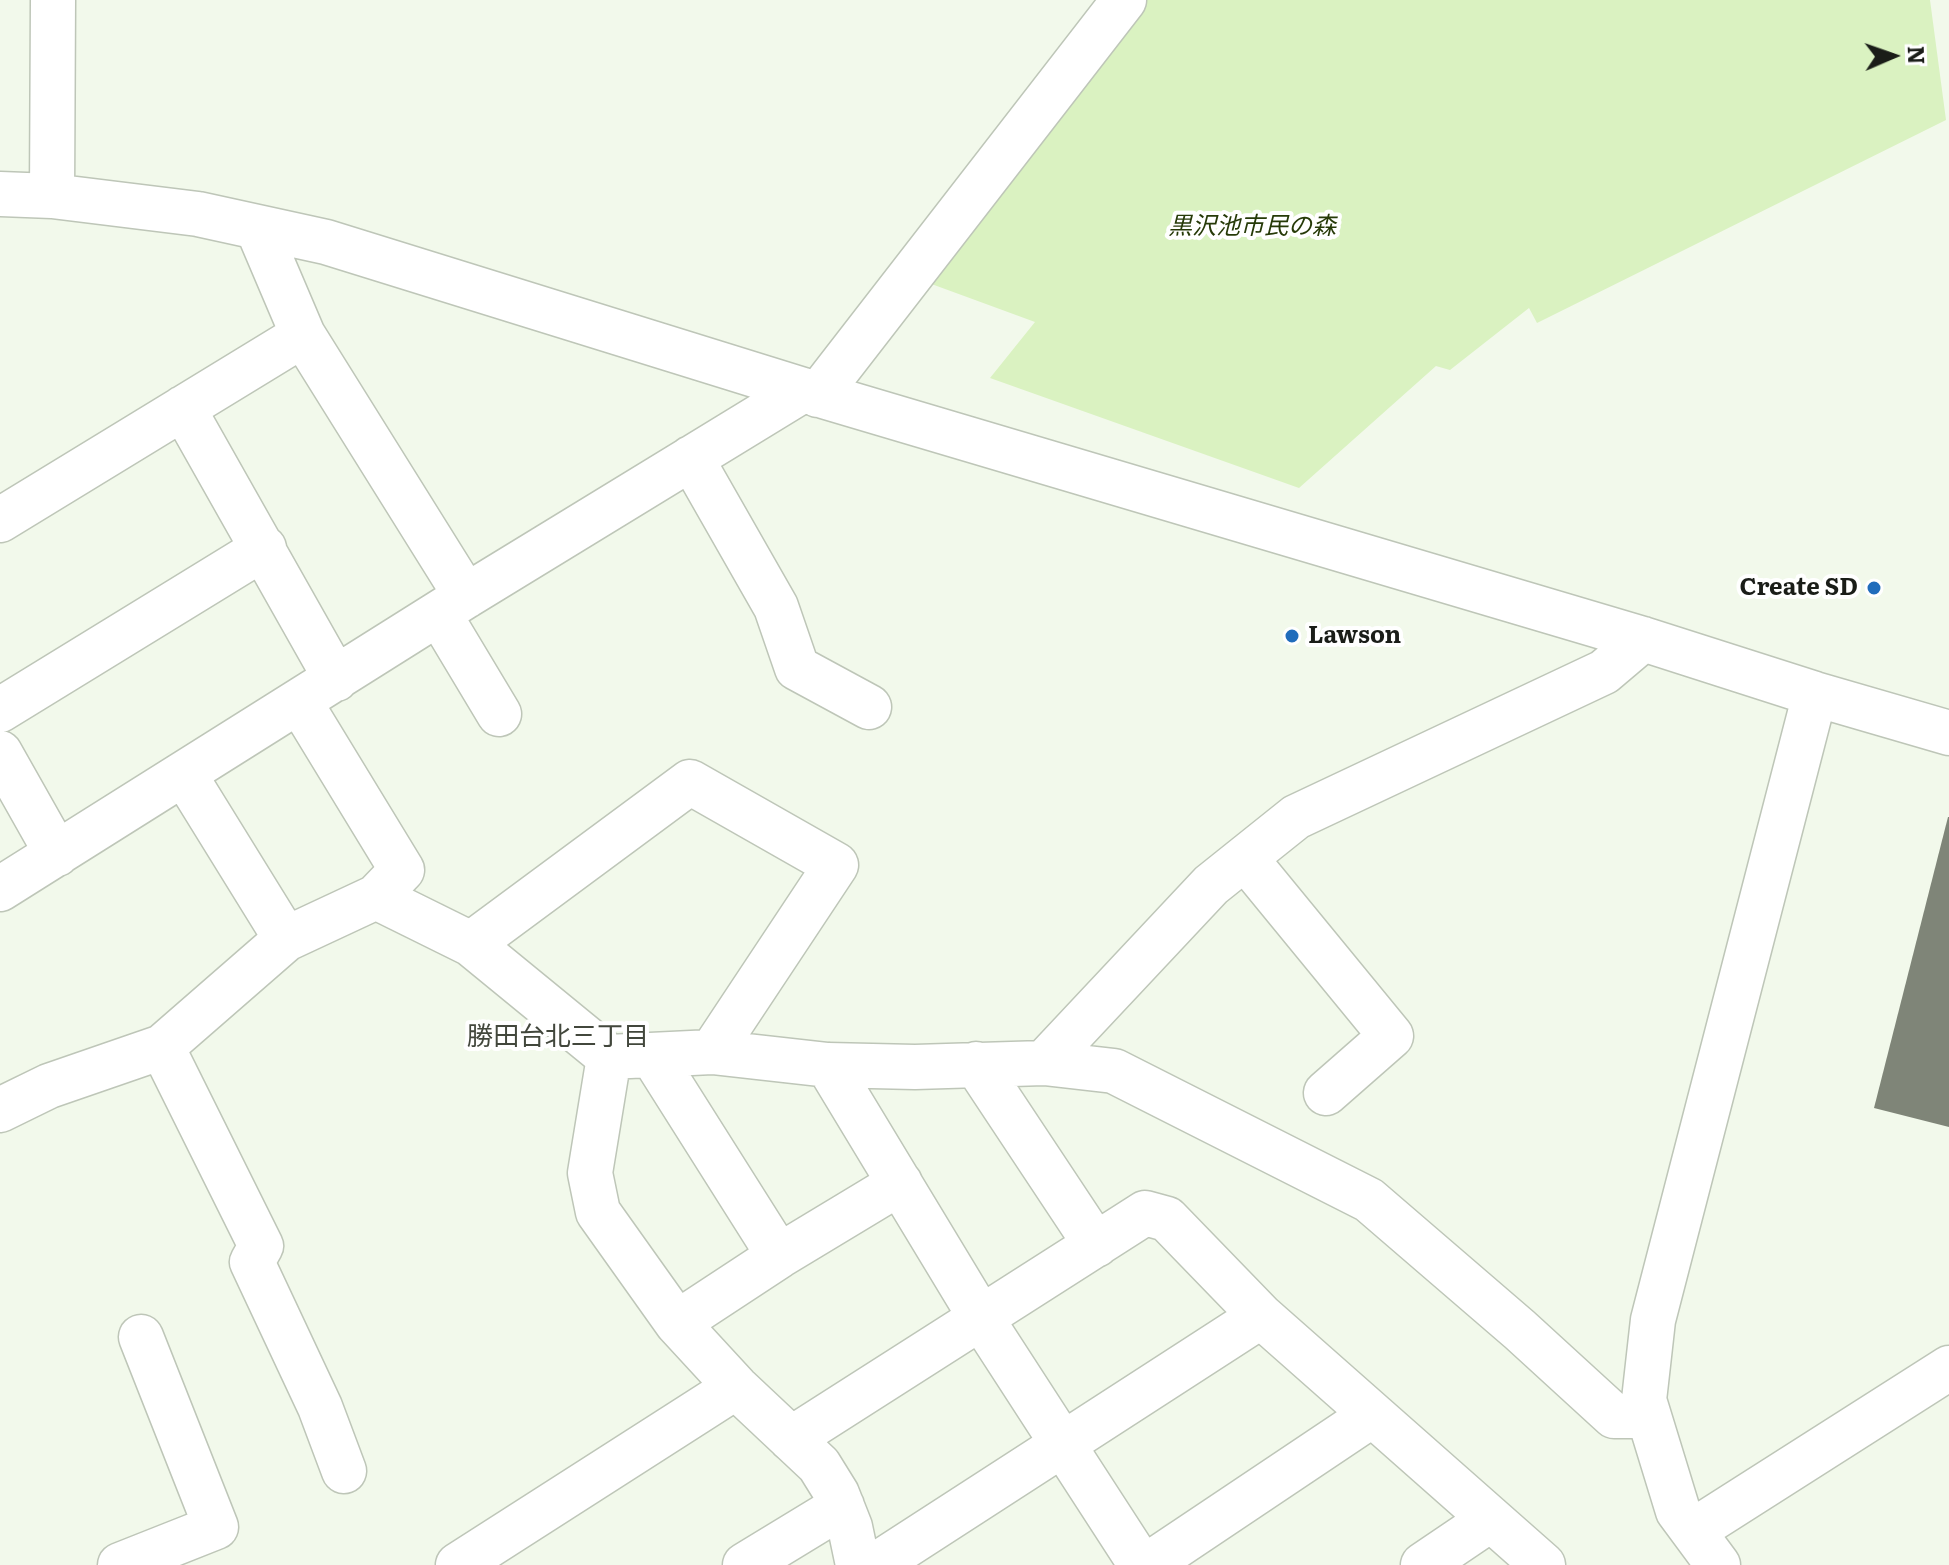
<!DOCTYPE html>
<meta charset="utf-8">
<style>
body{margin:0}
#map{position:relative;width:1949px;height:1565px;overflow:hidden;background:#f2f9eb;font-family:Literata,serif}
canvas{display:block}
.north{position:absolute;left:1853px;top:16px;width:80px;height:80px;-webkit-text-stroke:6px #fff;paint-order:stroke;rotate:88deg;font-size:22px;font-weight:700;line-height:32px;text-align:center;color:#1a1d18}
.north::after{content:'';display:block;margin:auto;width:28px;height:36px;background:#1a1d18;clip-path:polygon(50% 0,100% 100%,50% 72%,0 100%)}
</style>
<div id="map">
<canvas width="1949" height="1565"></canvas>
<div class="north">N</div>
</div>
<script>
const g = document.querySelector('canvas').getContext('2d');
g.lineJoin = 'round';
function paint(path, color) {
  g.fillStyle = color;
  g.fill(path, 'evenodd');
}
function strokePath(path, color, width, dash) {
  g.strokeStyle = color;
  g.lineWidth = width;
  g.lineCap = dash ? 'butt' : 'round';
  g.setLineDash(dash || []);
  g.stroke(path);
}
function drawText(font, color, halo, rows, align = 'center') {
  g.font = font + ' Literata,"Noto Sans JP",serif';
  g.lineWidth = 8;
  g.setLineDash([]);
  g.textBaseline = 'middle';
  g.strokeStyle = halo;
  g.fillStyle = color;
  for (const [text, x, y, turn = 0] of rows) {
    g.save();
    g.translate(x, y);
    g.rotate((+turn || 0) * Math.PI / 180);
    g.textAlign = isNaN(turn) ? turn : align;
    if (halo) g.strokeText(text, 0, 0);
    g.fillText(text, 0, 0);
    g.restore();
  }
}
paint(new Path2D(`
 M1140,0H1930L1946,120L1537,323L1529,308L1450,370L1436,366L1299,488L990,378L1035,322L926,282Z`), '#daf2c1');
paint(new Path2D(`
 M1948,817H1949V1127L1874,1108Z`), '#7f8578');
const minor = new Path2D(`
 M0,194L52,196L198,214L326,242L803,390L1643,639L1815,694L1949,733
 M52,196L53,0
 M257,227L303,335L466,596
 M818,395L1124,0
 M183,408L336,679
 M691,458L776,607L797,668L869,707
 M0,520L303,335
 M439,614L499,714
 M0,710L264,548
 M0,753L57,854
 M184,774L286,939
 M1245,858L1391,1036L1326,1093
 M0,889L466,596L803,390
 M376,897L471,944L609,1057L712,1052L828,1065L915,1067L1044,1063L1211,885L1296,817L1604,672L1643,639
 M471,944L690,782L836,865L712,1052
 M162,1047L261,1246L252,1262L320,1407L344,1471
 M652,1055L779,1256L677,1323
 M609,1057L590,1173L598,1212L677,1323L736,1387L819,1465L837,1494L850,1527L858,1565
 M1044,1063L1114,1071L1369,1200L1520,1330L1614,1416H1649
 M976,1064L1096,1245
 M828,1065L981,1318L1141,1565
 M0,1110L49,1086L162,1047L286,939L376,897L402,870L299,701
 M779,1256L900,1183
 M791,1439L1145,1213L1167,1219L1261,1316L1543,1565
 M1693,1531L1949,1368
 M120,1565L216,1527L141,1337
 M458,1565L736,1387
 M745,1565L842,1506
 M876,1565L1261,1316
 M1148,1565L1372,1415
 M1423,1565L1491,1519
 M1718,1565L1678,1511L1644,1400L1653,1320L1815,694`);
strokePath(minor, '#bec6b8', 47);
strokePath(minor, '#fff', 44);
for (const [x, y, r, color] of [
 [1874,588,8,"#206cbb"],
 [1292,636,8,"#206cbb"]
]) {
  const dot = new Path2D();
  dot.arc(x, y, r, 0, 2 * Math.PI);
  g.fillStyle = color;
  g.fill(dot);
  strokePath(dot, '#fff', 3);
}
drawText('italic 24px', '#263a08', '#fff', [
 ["黒沢池市民の森",1252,227]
]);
drawText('bold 24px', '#1a1d18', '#fff', [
 ["Create SD",1858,588],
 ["Lawson",1308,636,"left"]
], 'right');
drawText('26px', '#42473c', '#fff', [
 ["勝田台北三丁目",558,1037]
]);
</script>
